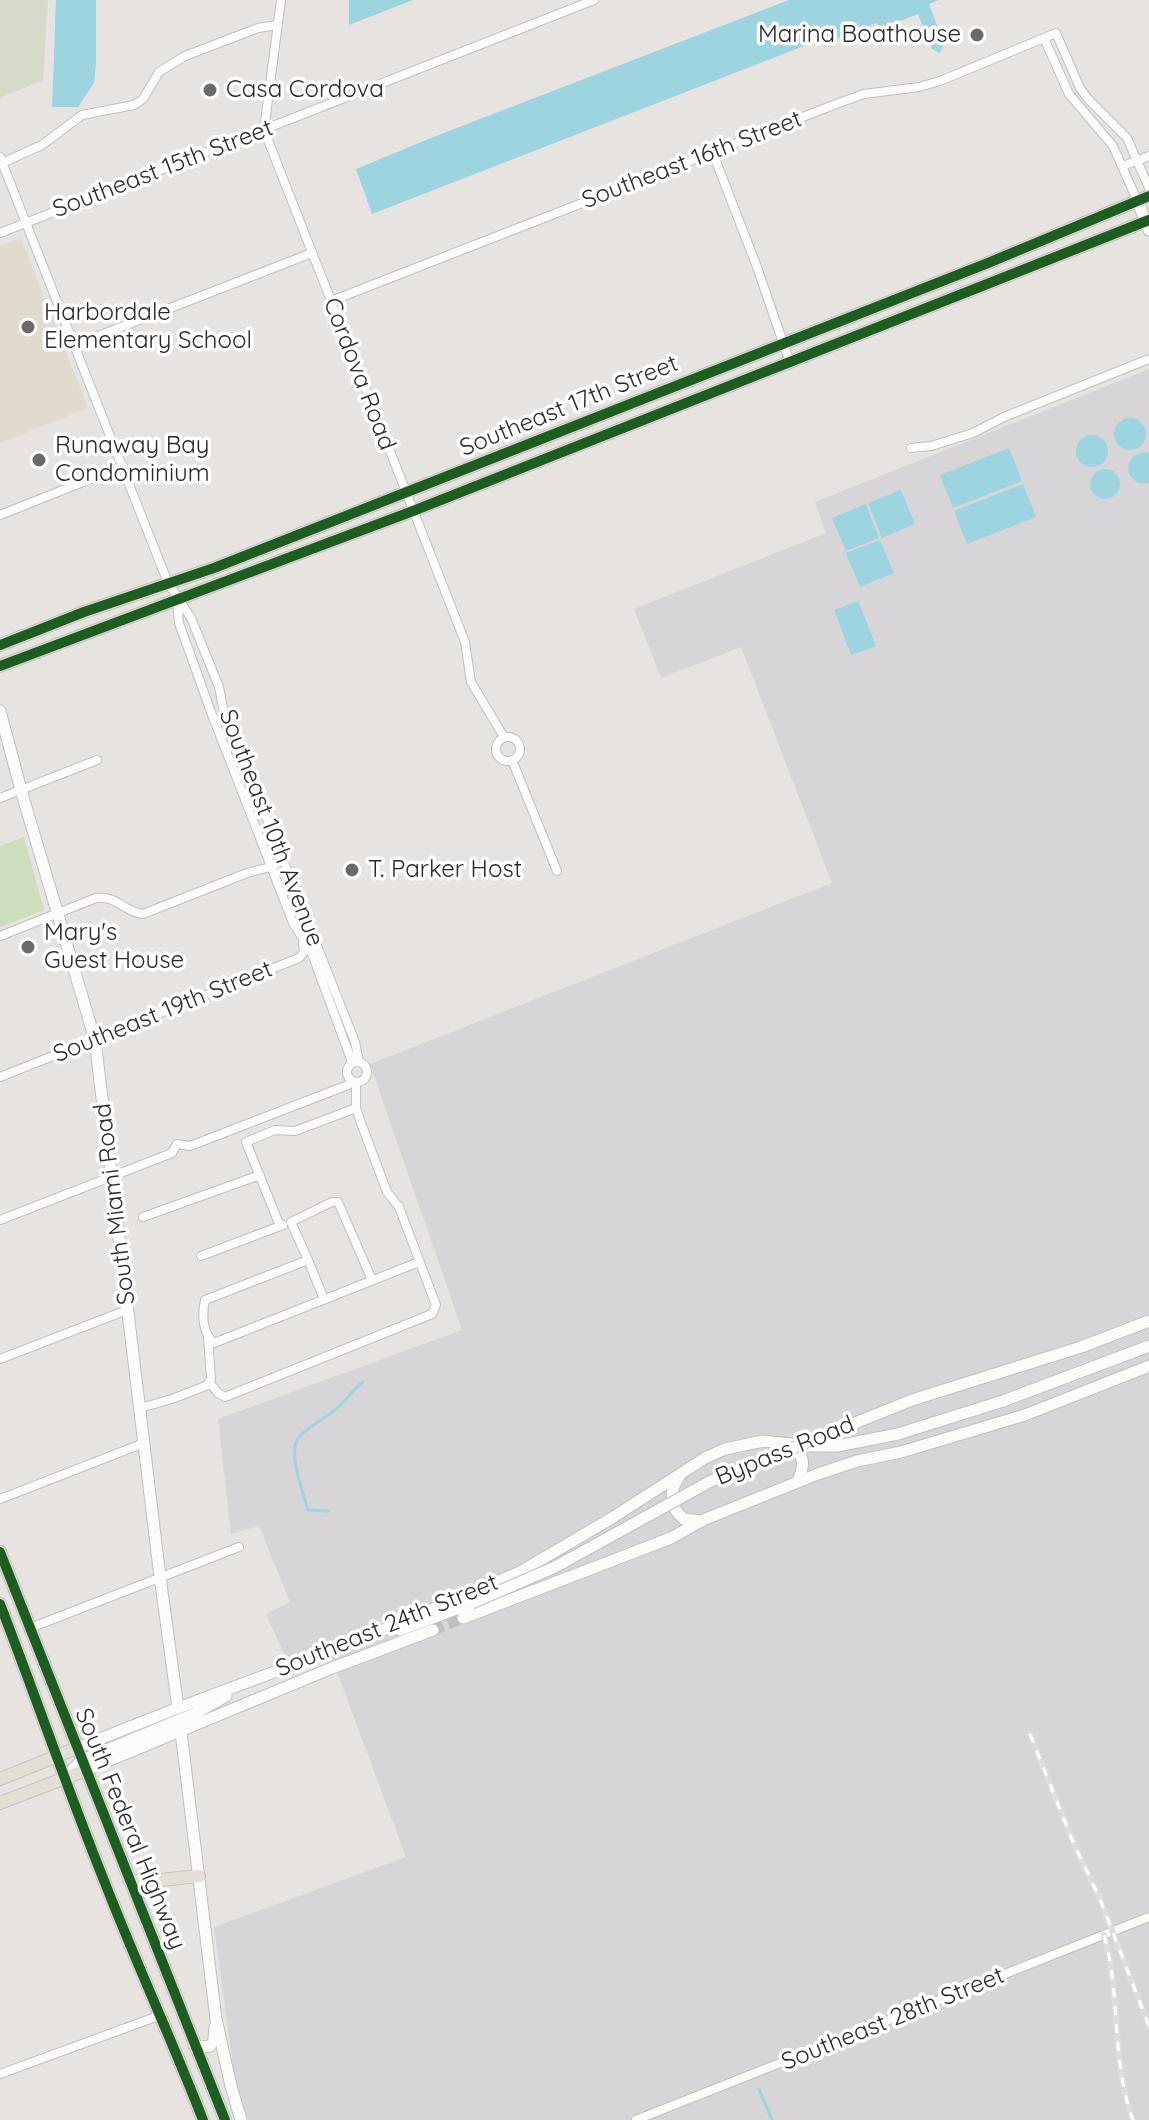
<!DOCTYPE html>
<style>
body{margin:0}
canvas{display:block;background:#e7e3e0}
</style>
<canvas width="1149" height="2120"></canvas>
<script>
const g = document.querySelector('canvas').getContext('2d');
g.lineJoin = 'round';
function paint(path, color) {
  g.fillStyle = color;
  g.fill(path, 'evenodd');
}
function strokePath(path, color, width, dash) {
  g.strokeStyle = color;
  g.lineWidth = width;
  g.lineCap = dash ? 'butt' : 'round';
  g.setLineDash(dash || []);
  g.stroke(path);
}
function drawText(font, color, halo, rows, align = 'center') {
  g.font = font + ' Quicksand,sans-serif';
  g.lineWidth = 7;
  g.setLineDash([]);
  g.textBaseline = 'middle';
  g.strokeStyle = halo;
  g.fillStyle = color;
  for (const [text, x, y, turn = 0] of rows) {
    g.save();
    g.translate(x, y);
    g.rotate((+turn || 0) * Math.PI / 180);
    g.textAlign = isNaN(turn) ? turn : align;
    if (halo) g.strokeText(text, 0, 0);
    g.fillText(text, 0, 0);
    g.restore();
  }
}
paint(new Path2D(`
 M1149,369V2120H248L235,2079L214,1927L406,1857L327,1645L286,1658L266,1614L290,1602L259,1526L231,1534L218,1419L462,1330L370,1064L832,883L741,647L661,678L634,609L826,533L815,502Z`), '#d7d5d7');
paint(new Path2D(`
 M21,238L88,408L0,443V246Z`), '#e1dacf');
paint(new Path2D(`
 M24,837L44,910L0,927V846Z`), '#cddebd');
paint(new Path2D(`
 M0,0H48L43,80L0,98Z`), '#d5dac9');
paint(new Path2D(`
 M56,0H96V63L94,83L78,107H52Z
 M349,0H413L349,25Z
 M789,0H939L929,4L944,44L940,53L932,49L918,14L880,29L877,23L825,43L822,39L372,214L356,169L436,136Z
 M1114 434a16 16 0 1 1 32 0a16 16 0 1 1-32 0Z
 M1076 451a16 16 0 1 1 32 0a16 16 0 1 1-32 0Z
 M1009,448L1022,481L953,508L940,475Z
 M1144,452L1149,453V483C1139,485 1132,481 1128,471C1128,461 1133,454 1144,452Z
 M1090 484a15 15 0 1 1 30 0a15 15 0 1 1-30 0Z
 M1023,484L1036,517L967,544L954,511Z
 M901,490L915,524L882,538L868,503Z
 M866,504L879,538L846,551L832,518Z
 M880,540L894,573L860,587L846,553Z
 M858,601L876,646L851,655L834,610Z`), '#9cd4e0');
strokePath(new Path2D(`
 M329,1511L308,1510C303,1492 286,1450 300,1436C310,1425 325,1419 336,1409C346,1401 352,1390 363,1382
 M759,2089L772,2120`), '#9cd4e0', 3);
strokePath(new Path2D(`
 M433,1630L463,1618`), '#c1bebb', 11, [11, 5.5]);
const street = new Path2D(`
 M281,0L264,130L465,642L471,682L504,737
 M1044,38L1069,94L1113,146L1137,200
 M712,151L757,267L789,360
 M0,157L168,583L191,618L219,687L223,708L355,1042L359,1062
 M2,163L42,145L82,115L134,105L143,99L159,72L185,56L258,28L277,25
 M1123,166L1149,156
 M0,233L594,0
 M331,301L836,104L864,94L919,87L940,81L1056,33L1080,88L1088,99L1127,138L1149,188
 M75,345L312,253
 M911,448L931,446L973,433L1004,417L1149,359
 M0,515L123,466
 M177,599L179,623L211,712L293,923L311,951L352,1062
 M496 749a12 12 0 1 1 24 0a12 12 0 1 1-24 0Z
 M512,760L557,871
 M0,798L97,760
 M0,936L96,898C117,895 124,912 143,914L247,873L274,866
 M347 1072a10 10 0 1 1 20 0a10 10 0 1 1-20 0Z
 M0,1077L299,958L304,952L303,943
 M143,1217L260,1175
 M0,1220L172,1153L177,1144L190,1146L348,1085L354,1082
 M280,1226L246,1142L275,1130L295,1131L356,1108
 M201,1256L283,1225
 M308,1260L324,1299
 M372,1280L338,1202H332L291,1222L308,1260L205,1300C202,1314 202,1333 214,1343L419,1262
 M0,1359L127,1310
 M209,1382L218,1393L225,1397L432,1314L436,1305L399,1207L387,1192L361,1123L356,1108V1082
 M140,1408L172,1399L208,1385L211,1379L208,1338
 M0,1499L144,1443
 M30,1628L239,1547
 M0,2074L161,2015
 M636,2120L1149,1917`);
const secondary = new Path2D(`
 M1137,200L1149,230
 M0,711L21,790L95,1040L160,1577L178,1708
 M1030,1363L1081,1347L1149,1321
 M791,1444C805,1457 805,1464 798,1481
 M679,1477C669,1491 669,1508 684,1519L702,1521
 M463,1618L671,1538L703,1520L818,1474L857,1461L901,1452L1025,1415L1149,1366
 M400,1630L472,1603
 M181,1732L216,2019L231,2086L241,2120
 M77,1748L178,1708L357,1641L520,1572L612,1518L705,1458L725,1449L763,1441L808,1446H837L898,1434L1003,1401L1149,1346
 M86,1770L332,1668L433,1630
 M65,1778L82,1760L196,1713L226,1696
 M194,2045L202,2047L210,2046L214,2040L215,2027`);
const primary = new Path2D(`
 M0,645L84,612L214,568L988,263L1149,196
 M0,666L413,511L1149,220
 M0,1552L225,2120
 M0,1604C36,1697 68,1791 105,1883C136,1963 172,2040 203,2120
 M0,1779L77,1748
 M0,1803L86,1770
 M129,1880L141,1882L199,1876`);
strokePath(street, '#c1c0c0', 10);
strokePath(secondary, '#c1c0c0', 13);
strokePath(primary, '#c3c2c1', 14);
strokePath(street, '#fbfbfa', 8);
strokePath(secondary, '#fbfbfa', 11);
strokePath(primary, '#e4dfd5', 12);
const rail = new Path2D(`
 M1030,1734L1073,1842L1100,1899L1149,2026
 M1104,1935C1121,1995 1111,2061 1133,2120`);
strokePath(rail, '#ddddde', 6);
strokePath(rail, '#fff', 3, [9]);
const secondaryBridge = new Path2D(`
 M472,1603L555,1567L711,1481L912,1400L1030,1363`);
strokePath(secondaryBridge, '#c1c0c0', 13, []);
strokePath(secondaryBridge, '#fbfbfa', 11);
strokePath(new Path2D(`
 M0,645L84,612L214,568L988,263L1149,196
 M0,666L413,511L1149,220
 M0,1552L225,2120
 M0,1604C36,1697 68,1791 105,1883C136,1963 172,2040 203,2120`), '#1b5e20', 10);
for (const [x, y, r, color] of [
 [977,35,8,"#6c6a69"],
 [210,90,8,"#6c6a69"],
 [28,327,8,"#6c6a69"],
 [39,460,8,"#6c6a69"],
 [352,870,8,"#6c6a69"],
 [28,947,8,"#6c6a69"]
]) {
  const dot = new Path2D();
  dot.arc(x, y, r, 0, 2 * Math.PI);
  g.fillStyle = color;
  g.fill(dot);
  strokePath(dot, '#fff', 3);
}
drawText('24px', '#292929', '#fff', [
 ["Marina Boathouse",961,35,"right"],
 ["Casa Cordova",226,90],
 ["Harbordale",44,313],
 ["Elementary School",44,341],
 ["Runaway Bay",55,446],
 ["Condominium",55,474],
 ["T. Parker Host",368,870],
 ["Mary's",44,933],
 ["Guest House",44,961]
], 'left');
drawText('24px', '#292929', '#fff', [
 ["Southeast 16th Street",692,160,-21],
 ["Southeast 15th Street",163,169,-21],
 ["Cordova Road",359,374,69],
 ["Southeast 17th Street",569,406,-22],
 ["Southeast 10th Avenue",271,828,69],
 ["Southeast 19th Street",163,1012,-22],
 ["South Miami Road",115,1204,-97],
 ["Bypass Road",785,1451,-22],
 ["Southeast 24th Street",387,1626,-22],
 ["South Federal Highway",130,1829,68],
 ["Southeast 28th Street",893,2019,-22]
]);
</script>
